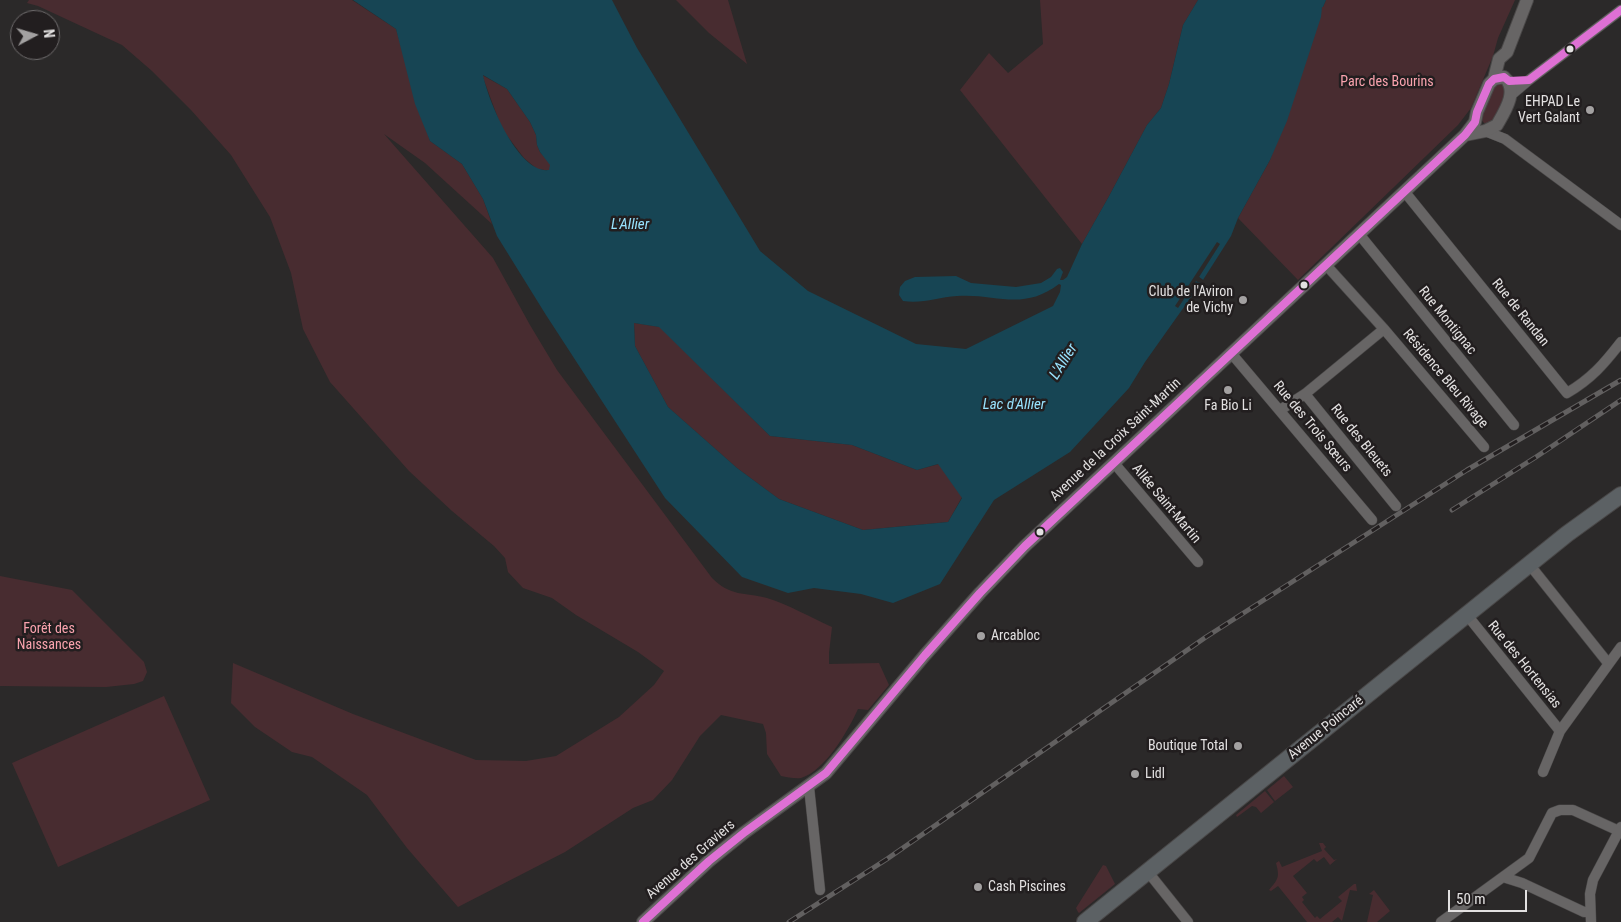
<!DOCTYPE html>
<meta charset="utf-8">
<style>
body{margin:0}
#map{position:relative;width:1621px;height:922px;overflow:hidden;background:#2b2929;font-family:"Roboto Condensed",sans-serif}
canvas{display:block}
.north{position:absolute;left:10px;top:10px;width:50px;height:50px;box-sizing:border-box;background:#221e1f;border:1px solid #6f6c6d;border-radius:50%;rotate:84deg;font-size:14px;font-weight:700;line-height:20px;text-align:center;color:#e3e1e1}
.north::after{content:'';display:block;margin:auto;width:18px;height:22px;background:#a3a1a1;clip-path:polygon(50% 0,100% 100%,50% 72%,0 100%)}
.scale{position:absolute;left:1448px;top:890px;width:79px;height:22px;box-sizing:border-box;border:2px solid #e3e1e1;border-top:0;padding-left:6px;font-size:15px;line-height:18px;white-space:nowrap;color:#e3e1e1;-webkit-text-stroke:4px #221e1f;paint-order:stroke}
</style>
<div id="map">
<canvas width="1621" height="922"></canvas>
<div class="north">N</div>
<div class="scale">50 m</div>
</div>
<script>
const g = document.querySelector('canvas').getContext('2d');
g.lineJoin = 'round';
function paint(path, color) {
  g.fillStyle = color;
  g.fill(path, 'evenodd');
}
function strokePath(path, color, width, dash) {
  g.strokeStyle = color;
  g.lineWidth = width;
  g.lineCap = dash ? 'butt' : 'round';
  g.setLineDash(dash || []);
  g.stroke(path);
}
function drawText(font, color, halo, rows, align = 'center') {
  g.font = font + ' "Roboto Condensed",sans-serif';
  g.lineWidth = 5;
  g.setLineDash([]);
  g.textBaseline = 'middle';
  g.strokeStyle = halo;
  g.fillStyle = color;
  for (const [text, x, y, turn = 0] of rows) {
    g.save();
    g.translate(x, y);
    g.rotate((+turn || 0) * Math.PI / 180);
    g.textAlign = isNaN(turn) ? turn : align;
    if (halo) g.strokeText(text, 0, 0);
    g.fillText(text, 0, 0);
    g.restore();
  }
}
paint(new Path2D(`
 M29,0H352L396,29L430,141L462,164L483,199L492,224L425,163L384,134L493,258L530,325L557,370L712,578C731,597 744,592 767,598C789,605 810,617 832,627L829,653V664L879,663L889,685L868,710L858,709C848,731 825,771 801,778C795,779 787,777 781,776L767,754L766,733L763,724L721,715L700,736L672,780L653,800L633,808L565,852L458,907L407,848L367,795L312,757L292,752L255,727L231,703L233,663L353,714L476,760L526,761L556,756L619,717L654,685L664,671L638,652L576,615L552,598L523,588L508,572L505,558L494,546L452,511L409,471L330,382L303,329L291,273L270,217L231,155L191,110L152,71L122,45L38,6L27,3Z
 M676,0H728L747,64L709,33Z
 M1040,0H1198L1183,25L1169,84L1161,108L1147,125L1108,198L1082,244L960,90L989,53L1008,73L1043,44Z
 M1326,0H1515L1498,38L1493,56L1471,108L1458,125L1298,280L1238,218L1270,160L1322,7H1323Z
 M482,75L507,89L530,122L536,135L537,145L540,152L551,165L550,170H544L537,169L524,158L502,129Z
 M1503,82L1506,95L1493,121L1487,123H1484L1481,119L1482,112L1496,83Z
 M634,323L660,327L770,436L852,445L917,470L939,464L962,497L948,522L863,530L779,499L737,468L668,407L635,346Z
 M0,576L72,590L144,662L147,672L143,681L134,684L106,687L0,686Z
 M164,696L210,800L58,867L12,763Z
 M1284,776L1293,787L1275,801L1267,790Z
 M1265,791L1274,802L1261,813L1256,807L1252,806L1237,817L1236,815Z
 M1319,843H1323L1326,847L1324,849L1334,860L1337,859L1330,865L1324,857L1317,862L1314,859L1293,876L1307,893L1302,897L1304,900L1302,902L1315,918L1317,916L1320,919L1342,901L1338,897L1354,884H1356L1357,891L1350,890L1342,921L1338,917L1332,922H1307L1278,886L1271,891L1269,890C1278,879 1280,878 1276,863L1279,861L1282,867L1322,851Z
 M1103,865L1106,866L1115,884L1079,913L1078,912L1076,908Z
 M1374,890L1390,911L1377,922H1367L1373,895L1369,894Z`), '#482c30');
paint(new Path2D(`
 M353,0H612L637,48L760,251L808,291L916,344L966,349L1053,306L1060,292L1061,285L1059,284C1022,312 996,293 957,296C938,297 923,304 903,301L899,295L900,287L905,281L915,277L956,276L971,283L1016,287L1041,283L1051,277L1057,269L1060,268L1063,272L1060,280H1063L1067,277L1082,244L1108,198L1147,125L1161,108L1169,84L1183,25L1198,0H1326L1323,7H1322L1321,17L1287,121L1270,160L1238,218L1231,236L1203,280L1199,277L1220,244L1179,308L1196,281L1201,283L1145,362L1129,388L1070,452L994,500L940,584L893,603L861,594L814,588L788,593L742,577L665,498L546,315L497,236L483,199L462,164L430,141L415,104L396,29ZM483,75L507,89L530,122L536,135L537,145L540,152L550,165L549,170C518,174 488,100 483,75ZM634,323L659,327L770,436L852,445L917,470L938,464L962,498L948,522L863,530L779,499L737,468L668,407L635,346Z`), '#174554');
paint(new Path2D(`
 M1217,242L1220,244L1199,277L1203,280L1201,283L1196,281L1178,308L1175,306Z`), '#2b2929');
const minor = new Path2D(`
 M1510,96L1529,80L1621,10
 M1485,131L1505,139L1621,225
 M1404,191L1567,393C1591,379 1604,364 1621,342
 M1359,234L1514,425
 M1326,265L1384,329L1484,447
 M1231,353L1372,520
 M1305,394L1396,506
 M1280,410L1305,394L1384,329
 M1114,463L1198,562
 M1529,564L1608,663
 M1467,615L1560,731
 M1543,772L1560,731L1621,647
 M809,787L820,890
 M1148,872L1188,922
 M1503,877L1522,883L1584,912H1590
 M1441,922L1529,858L1552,813L1560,810H1573L1619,831
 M1591,922L1590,894L1593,880L1621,827`);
const tertiary = new Path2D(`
 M1494,79L1499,59L1507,52L1527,0
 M643,922L709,861L745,832L826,773L925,655L980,593L1025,546L1465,135L1475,122L1477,112L1489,84L1494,79L1504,77C1519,90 1505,111 1497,125L1485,131L1465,135`);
const primary = new Path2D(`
 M1085,922L1567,534L1621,495`);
strokePath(minor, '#494747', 11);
strokePath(tertiary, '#494747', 14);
strokePath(primary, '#494747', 18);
strokePath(minor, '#676565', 10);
strokePath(tertiary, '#676565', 12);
strokePath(primary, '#5c6164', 16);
const rail = new Path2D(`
 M1452,510L1536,457L1621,400
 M789,922L887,859L1206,637L1467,470L1621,380`);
strokePath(rail, '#626060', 5);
strokePath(rail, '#221e1f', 3, [9]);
strokePath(new Path2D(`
 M643,922L709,861L745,832L826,773L925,655L980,593L1025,546L1465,135L1475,122L1477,112L1489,84L1494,79L1504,77L1509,81L1529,80L1621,10`), '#de70d4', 8);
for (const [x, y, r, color] of [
 [1570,49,4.5,"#e3e1e1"],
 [1590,110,5,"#a3a1a1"],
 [1304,285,4.5,"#e3e1e1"],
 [1243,300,5,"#a3a1a1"],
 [1228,390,5,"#a3a1a1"],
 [1040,532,4.5,"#e3e1e1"],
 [981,636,5,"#a3a1a1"],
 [1238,746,5,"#a3a1a1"],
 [1135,774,5,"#a3a1a1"],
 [978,887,5,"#a3a1a1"]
]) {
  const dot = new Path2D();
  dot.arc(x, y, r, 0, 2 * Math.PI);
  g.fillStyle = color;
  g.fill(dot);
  strokePath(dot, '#221e1f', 2);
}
drawText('14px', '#faa3ae', '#221e1f', [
 ["Parc des Bourins",1387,82],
 ["Forêt des",49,629],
 ["Naissances",49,645]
]);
drawText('14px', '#e3e1e1', '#221e1f', [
 ["EHPAD Le",1580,102],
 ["Vert Galant",1580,118],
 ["Club de l'Aviron",1233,292],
 ["de Vichy",1233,308],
 ["Fa Bio Li",1228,406,"center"],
 ["Arcabloc",991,636,"left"],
 ["Boutique Total",1228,746],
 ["Lidl",1145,774,"left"],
 ["Cash Piscines",988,887,"left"]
], 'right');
drawText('14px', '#e3e1e1', '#221e1f', [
 ["Rue de Randan",1520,313,51],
 ["Rue Montignac",1447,321,51],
 ["Résidence Bleu Rivage",1445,379,50],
 ["Rue des Trois Sœurs",1312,427,50],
 ["Avenue de la Croix Saint-Martin",1116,440,-43],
 ["Rue des Bleuets",1361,441,51],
 ["Allée Saint-Martin",1166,504,50],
 ["Rue des Hortensias",1524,665,51],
 ["Avenue Poincaré",1326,728,-39],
 ["Avenue des Graviers",691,860,-41]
]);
drawText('italic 15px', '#98e3fe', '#221e1f', [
 ["L'Allier",630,225],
 ["L'Allier",1064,362,-58],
 ["Lac d'Allier",1014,405]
]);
</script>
